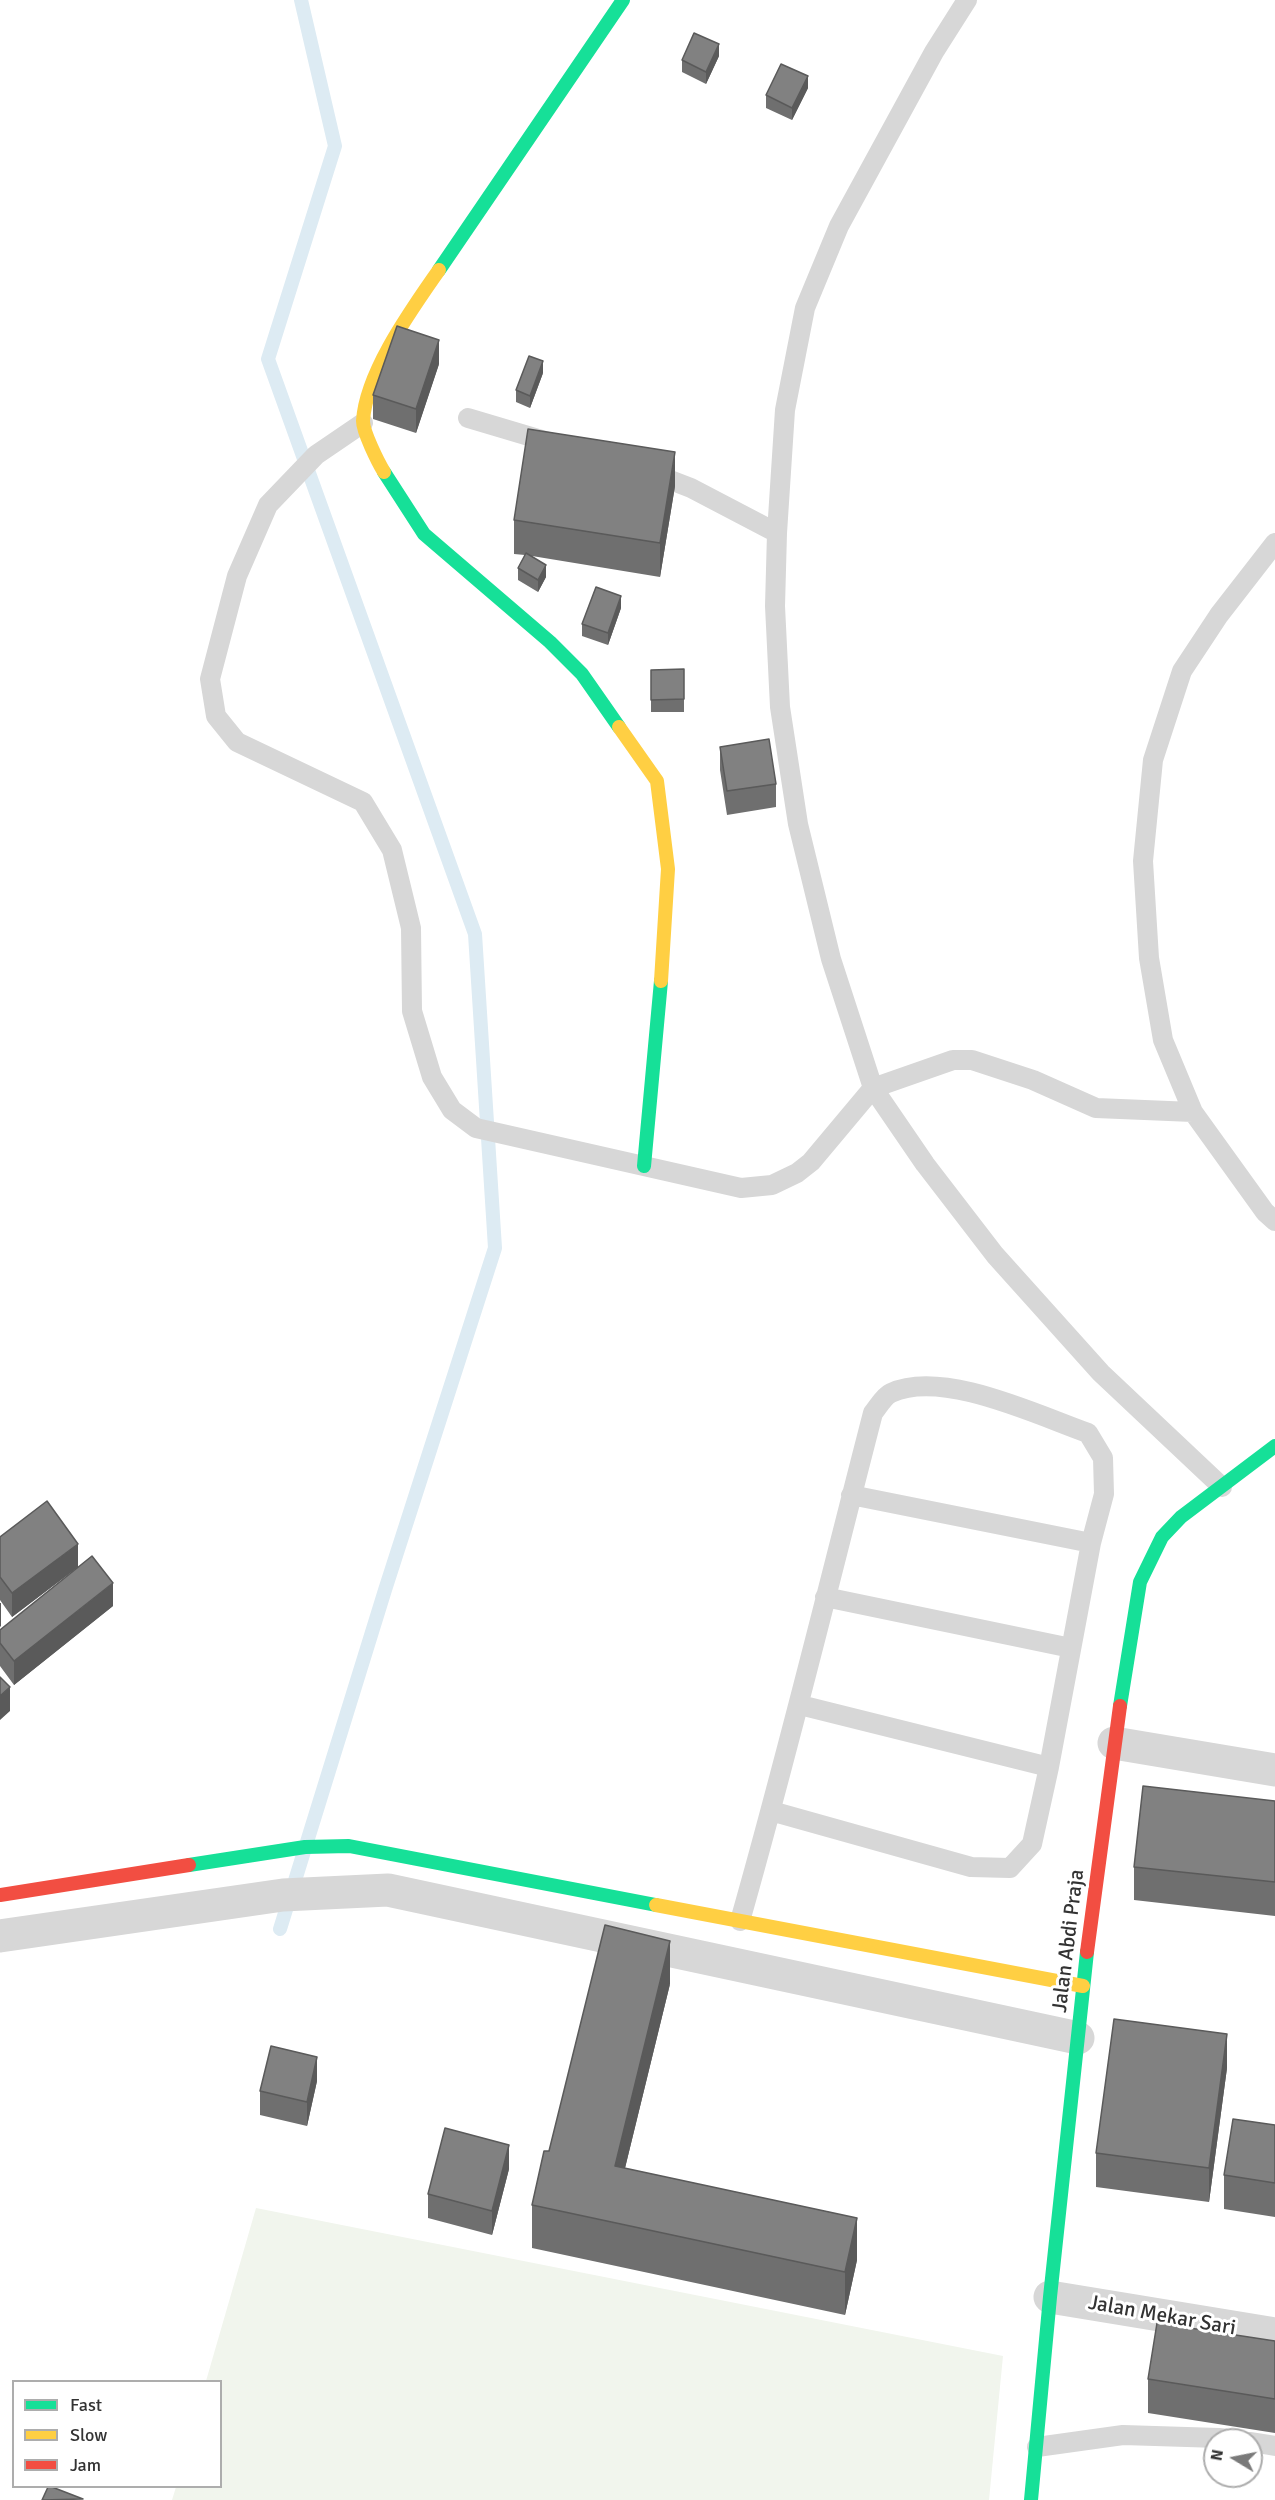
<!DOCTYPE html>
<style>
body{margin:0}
#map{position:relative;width:1275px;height:2500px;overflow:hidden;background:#fff;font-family:Signika,sans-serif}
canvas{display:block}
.legend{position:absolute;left:12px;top:2380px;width:210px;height:108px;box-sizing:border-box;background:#fff;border:2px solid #adadad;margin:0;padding:8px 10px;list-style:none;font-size:18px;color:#333}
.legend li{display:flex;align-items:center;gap:12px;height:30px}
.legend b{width:30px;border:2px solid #adadad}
.north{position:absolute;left:1203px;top:2428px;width:60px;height:60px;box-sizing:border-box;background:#fff;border:2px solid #adadad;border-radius:50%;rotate:280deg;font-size:16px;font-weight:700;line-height:24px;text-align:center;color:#333}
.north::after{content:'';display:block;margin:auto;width:21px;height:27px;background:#7a7a7a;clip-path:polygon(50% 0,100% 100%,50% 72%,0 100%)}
</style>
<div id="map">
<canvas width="1275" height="2500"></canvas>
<ul class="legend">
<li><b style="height:8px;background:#16e098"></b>Fast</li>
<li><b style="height:8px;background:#ffcf43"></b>Slow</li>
<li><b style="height:8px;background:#f24e42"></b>Jam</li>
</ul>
<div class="north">N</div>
</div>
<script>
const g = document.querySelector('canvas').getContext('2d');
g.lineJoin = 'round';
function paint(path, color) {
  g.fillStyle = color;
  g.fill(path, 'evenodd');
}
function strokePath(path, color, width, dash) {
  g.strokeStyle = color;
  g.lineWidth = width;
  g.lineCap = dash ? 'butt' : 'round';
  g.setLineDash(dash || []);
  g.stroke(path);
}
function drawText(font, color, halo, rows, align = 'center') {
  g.font = font + ' Signika,sans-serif';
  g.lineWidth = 6;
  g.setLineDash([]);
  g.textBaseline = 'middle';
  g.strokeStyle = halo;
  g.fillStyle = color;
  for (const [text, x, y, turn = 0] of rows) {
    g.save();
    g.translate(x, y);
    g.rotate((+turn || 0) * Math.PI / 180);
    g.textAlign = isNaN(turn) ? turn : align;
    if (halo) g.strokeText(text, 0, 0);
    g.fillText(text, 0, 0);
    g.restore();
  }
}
paint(new Path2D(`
 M256,2208L1003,2356L989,2500H172L176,2487L220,2486V2382L206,2381Z`), '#f1f5ed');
strokePath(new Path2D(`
 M280,1929L385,1590L495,1248L475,934L268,359L335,146L301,0`), '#ddebf3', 14);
strokePath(new Path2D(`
 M967,0L934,52L839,226L805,308L785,410L777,533L775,606L780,707L798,824L831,959L873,1088L925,1164L995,1255L1101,1373L1222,1487
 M468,418L552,443
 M363,423L316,455L268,505L237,576L210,679L216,716L237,742L363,802L392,850L411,928L412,1011L432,1077L452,1110L476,1128L741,1188L772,1185L797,1173L811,1162L873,1088L953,1060H972L1033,1080L1096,1108L1193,1112
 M652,473L691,488L777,533
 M1275,543L1219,615L1182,671L1153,760L1143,861L1149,958L1163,1040L1193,1112L1265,1212L1275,1221
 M851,1495L1091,1543
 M825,1597L1071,1648
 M800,1705L1049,1767
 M740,1921C788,1753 829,1583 873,1413C878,1407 884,1396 891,1393C942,1369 1037,1415 1088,1433L1103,1458L1104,1494L1091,1543L1049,1767L1032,1844L1010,1868L971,1867L771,1811
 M1251,2442L1275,2446
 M1037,2447L1123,2435L1219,2438L1235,2440`), '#d7d7d7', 20);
strokePath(new Path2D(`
 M1114,1743L1275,1770
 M0,1936L283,1895L388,1890L1078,2038
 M1050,2297L1275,2334`), '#d7d7d7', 33);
strokePath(new Path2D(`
 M439,270L623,0
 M384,472L424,534L550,642L582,674L619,727
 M644,1166L661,981
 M1120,1706L1140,1582L1162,1537L1181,1517L1275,1446
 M189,1865L305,1847L349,1846L656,1905
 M1031,2500L1050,2297L1087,1952`), '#16e098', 14);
strokePath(new Path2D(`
 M384,472C378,462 363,432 363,421C366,372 412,309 439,270
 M619,727L657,781L668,869L661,981
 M656,1905L1083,1986`), '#ffcf43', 14);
strokePath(new Path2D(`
 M0,1895L189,1865
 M1087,1952L1120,1706`), '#f24e42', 14);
paint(new Path2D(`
 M719,56L706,84L682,72V60Z
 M808,88L792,120L766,108V95Z
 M439,364L416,433L373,419V395Z
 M543,373L530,408L516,402V390Z
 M675,486L660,577L532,556L546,577L538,592L518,580V568L525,555L514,554V520Z
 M621,608L608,645L582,636V624Z
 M651,670L684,699V712H651Z
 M720,747L776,784V807L727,815L720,770Z
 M0,1537L78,1567L12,1617L0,1600Z
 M113,1606L14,1685L0,1666V1630Z
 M1275,1801V1916L1134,1900V1867Z
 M670,1984L625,2168L857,2260L845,2315L532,2248V2205L549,2151Z
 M1227,2068L1209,2202L1096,2187V2153Z
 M317,2081L307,2126L260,2115V2091Z
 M1275,2125V2217L1224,2209V2175Z
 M509,2169L492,2235L428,2218V2194Z
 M1275,2341V2433L1148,2413V2379Z`), '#6f6f6f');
paint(new Path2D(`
 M719,44V56L706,84V72Z
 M808,76V88L792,120V108Z
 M439,340V364L416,433V409Z
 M543,361V373L530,408V396Z
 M675,452V486L660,577V543Z
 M546,565V577L538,592V580Z
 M621,596V608L608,645V633Z
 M78,1544V1567L12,1617V1593Z
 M113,1583V1606L14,1685V1661Z
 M0,1603H1V1626L0,1627Z
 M10,1687V1711L0,1720V1696Z
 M670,1941V1984L615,2209V2166Z
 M1227,2034V2068L1209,2202V2168Z
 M317,2057V2081L307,2126V2102Z
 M509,2145V2169L492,2235V2211Z
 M857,2218V2260L845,2315V2272Z`), '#5a5a5a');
const building = new Path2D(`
 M694,33L719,44L706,72L682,60Z
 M781,64L808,76L792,108L766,95Z
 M397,326L439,340L416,409L373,395Z
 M529,356L543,361L530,396L516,390Z
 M528,429L675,452L660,543L514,520Z
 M526,553L546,565L538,580L518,568Z
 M596,587L621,596L608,633L582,624Z
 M684,669V699L651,700V670Z
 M769,739L776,784L727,791L720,747Z
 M47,1501L78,1544L12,1593L0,1577V1537Z
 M92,1556L113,1583L14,1661L0,1643V1630Z
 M0,1677L10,1687L0,1696Z
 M1143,1786L1275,1801V1882L1134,1867Z
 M605,1925L670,1941L615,2166L857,2218L845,2272L532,2205L544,2151H549Z
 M1114,2019L1227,2034L1209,2168L1096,2153Z
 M271,2046L317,2057L307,2102L260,2091Z
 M1233,2119L1275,2125V2183L1224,2175Z
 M445,2128L509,2145L492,2211L428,2194Z
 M1157,2323L1275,2341V2399L1148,2379Z
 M48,2487H52L83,2499L42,2500Z`);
paint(building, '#818181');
strokePath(building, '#5a5a5a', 1.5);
drawText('21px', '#333', '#fff', [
 ["Jalan Abdi Praja",1069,1941,-83],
 ["Jalan Mekar Sari",1162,2316,10]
]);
</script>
